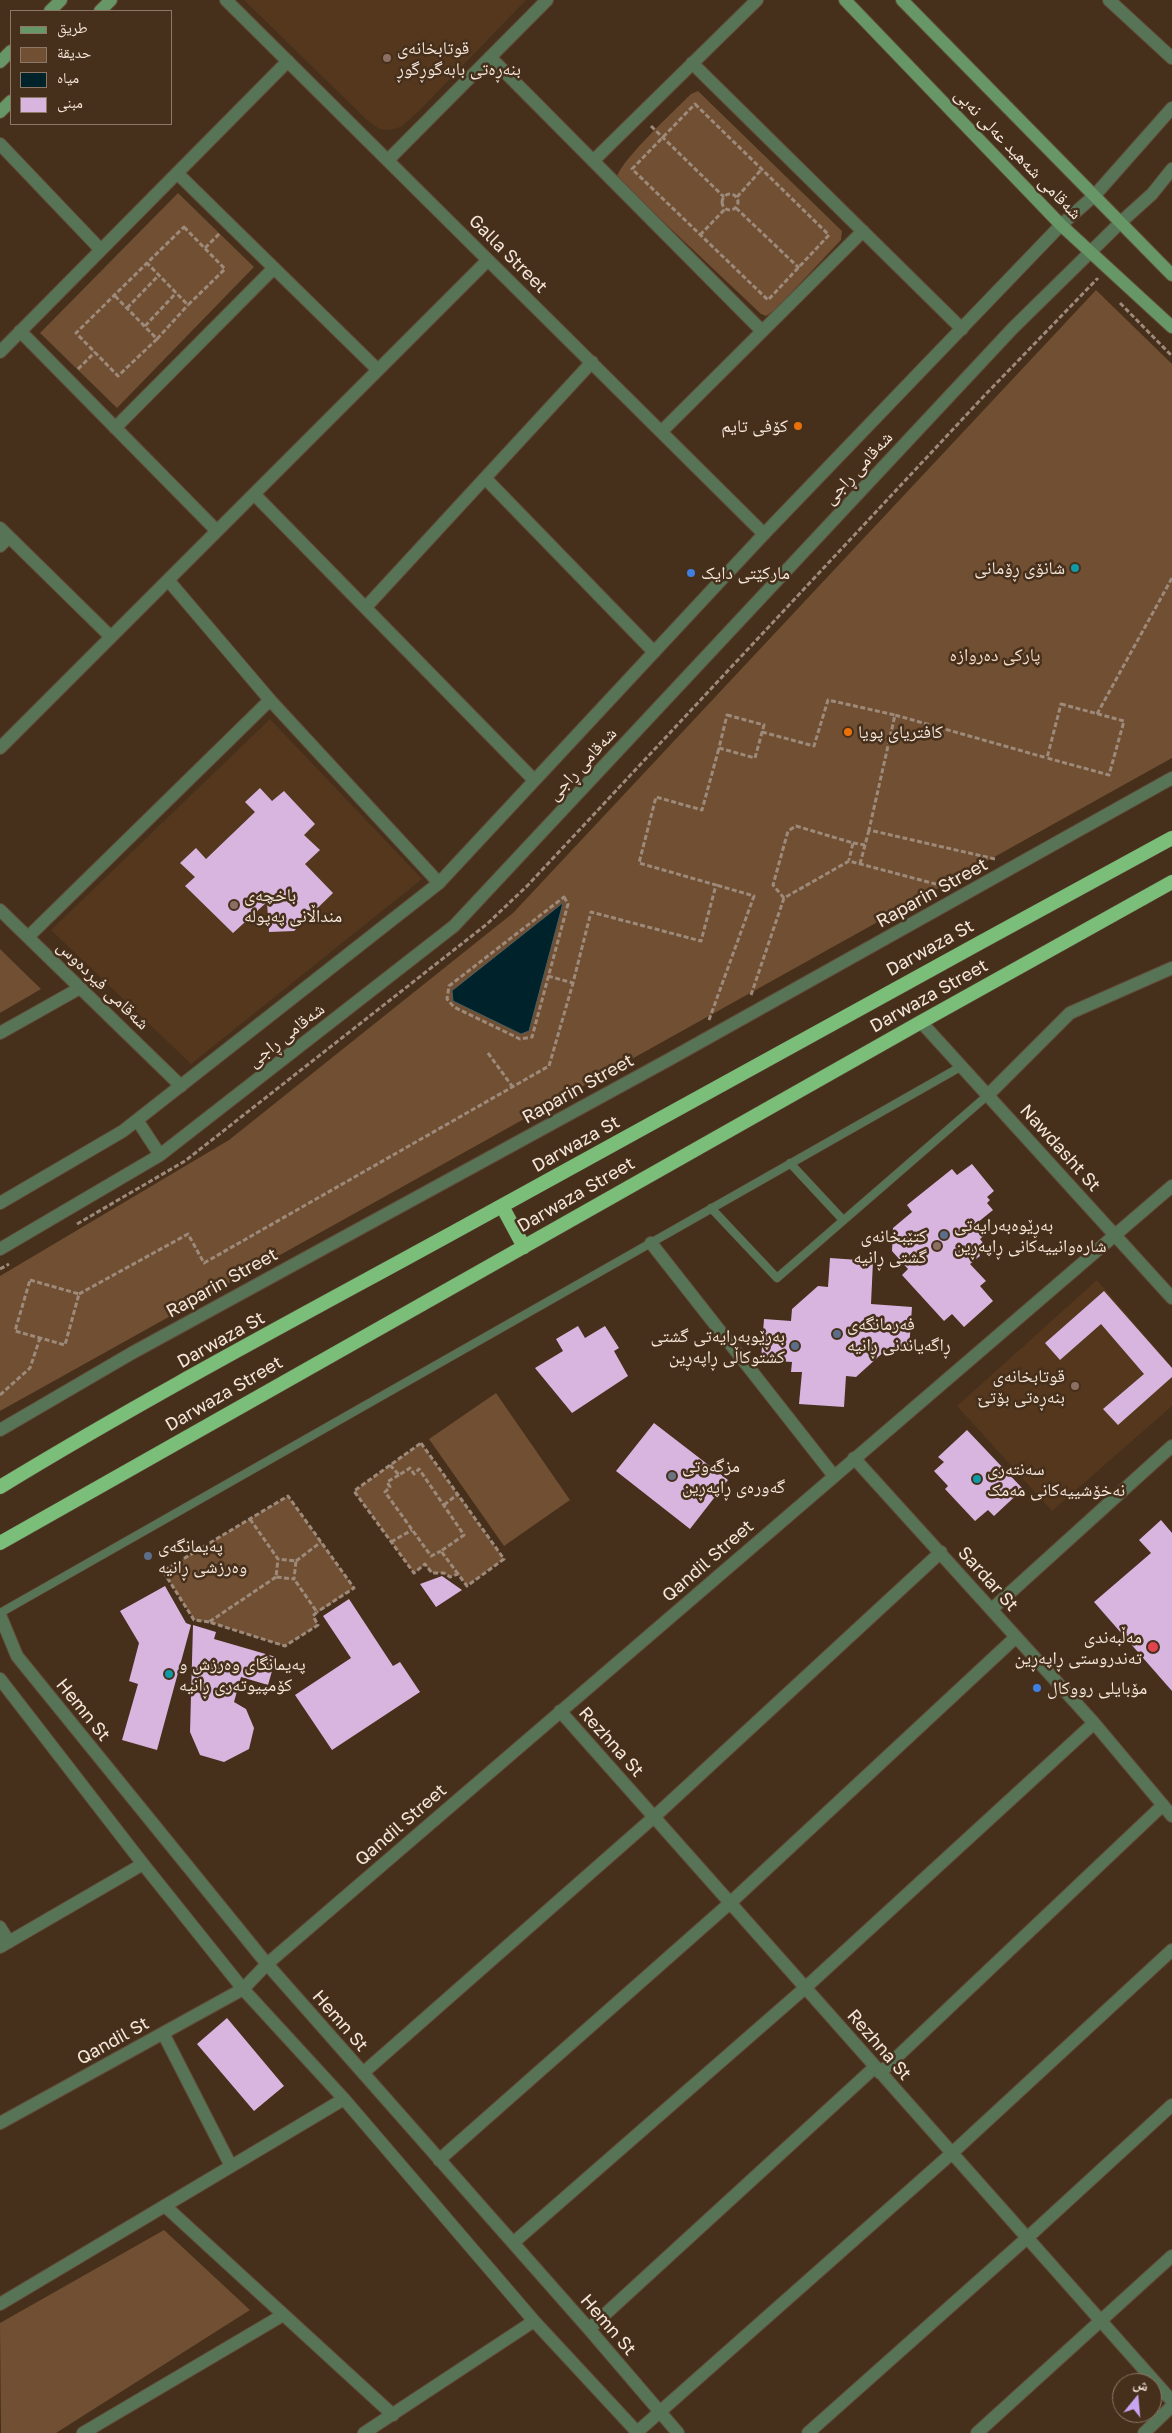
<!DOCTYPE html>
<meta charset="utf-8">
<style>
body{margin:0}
#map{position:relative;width:1172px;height:2433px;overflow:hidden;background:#462f1b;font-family:"Golos Text","Noto Naskh Arabic",sans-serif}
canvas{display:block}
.legend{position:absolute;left:10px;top:10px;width:162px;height:115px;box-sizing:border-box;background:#462f1b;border:1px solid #8c7867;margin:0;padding:6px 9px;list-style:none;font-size:15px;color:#f5e6da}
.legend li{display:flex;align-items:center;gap:10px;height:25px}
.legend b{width:25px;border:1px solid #8c7867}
.north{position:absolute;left:1112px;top:2373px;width:50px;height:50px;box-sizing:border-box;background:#462f1b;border:1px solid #8c7867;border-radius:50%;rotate:17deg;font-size:14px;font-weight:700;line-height:20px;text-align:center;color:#f5e6da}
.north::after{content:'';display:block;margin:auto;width:18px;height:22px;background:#c8a5ef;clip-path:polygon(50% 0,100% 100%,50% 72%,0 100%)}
</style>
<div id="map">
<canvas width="1172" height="2433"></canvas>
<ul class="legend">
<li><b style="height:6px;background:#689767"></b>طريق</li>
<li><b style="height:14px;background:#704f32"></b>حديقة</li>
<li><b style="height:14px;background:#00222a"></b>مياه</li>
<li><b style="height:14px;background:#d7b5df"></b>مبنى</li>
</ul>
<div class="north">ش</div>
</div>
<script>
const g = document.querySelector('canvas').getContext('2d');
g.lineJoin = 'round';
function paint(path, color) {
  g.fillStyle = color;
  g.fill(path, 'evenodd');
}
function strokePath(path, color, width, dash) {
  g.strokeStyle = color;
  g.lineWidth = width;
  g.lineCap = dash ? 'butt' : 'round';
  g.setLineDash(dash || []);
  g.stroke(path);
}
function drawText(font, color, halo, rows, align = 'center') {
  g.font = font + ' "Golos Text","Noto Naskh Arabic",sans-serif';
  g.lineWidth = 5;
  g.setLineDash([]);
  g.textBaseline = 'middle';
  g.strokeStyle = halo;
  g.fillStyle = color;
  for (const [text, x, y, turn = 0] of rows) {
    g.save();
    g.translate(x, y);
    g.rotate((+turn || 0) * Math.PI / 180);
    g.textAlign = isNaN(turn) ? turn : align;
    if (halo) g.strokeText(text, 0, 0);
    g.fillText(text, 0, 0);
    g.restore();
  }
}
paint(new Path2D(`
 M244,0H526L420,110L401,127L390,130L379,129L366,119Z
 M270,719L422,879L191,1064L51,930Z
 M1097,1280L1172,1367V1406L1052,1511L957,1406Z`), '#54371d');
paint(new Path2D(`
 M698,91L842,231L841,240L775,310L766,316L761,314L617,178C618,163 677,108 691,94Z
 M178,193L254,267L117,408L40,333Z
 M1096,290L1172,364V758L0,1411V1276L229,1140L513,913Z
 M0,949L41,989L0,1013Z
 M496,1393L570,1500L504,1546L429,1439Z
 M421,1443L504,1559L467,1586L458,1574L450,1577L443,1573H432L425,1565L414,1573L354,1491Z
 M288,1496L354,1588L313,1616L318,1625L285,1646L209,1622L194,1620L163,1571Z
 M164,2230L250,2310L56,2433H1L0,2323Z`), '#704f32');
const water = new Path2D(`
 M563,903L529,1031L521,1034L453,1001L452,991Z`);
paint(water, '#00222a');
strokePath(water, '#4a5d5f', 1);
paint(new Path2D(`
 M260,788L272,801L284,791L315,824L304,835L320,850L305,864L333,893L294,931L269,932L267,902L233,933L185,886L195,877L180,863L196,848L206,859L255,812L245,802Z
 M972,1164L994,1191L987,1197L990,1200L987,1203L993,1210L977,1223L986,1234L980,1239L984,1244L978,1249L980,1256L970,1264L986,1281L980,1286L993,1301L964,1327L952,1314L944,1321L902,1275L908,1269L892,1251L893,1228L912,1212L907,1205L952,1169L957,1175Z
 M830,1258L873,1261L871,1304L912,1307L909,1349L888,1348L856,1377L846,1376L844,1407L799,1404L802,1372H791L792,1362L761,1360L764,1319L791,1321L792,1309L818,1286L828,1287Z
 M1104,1291L1172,1368V1377L1118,1425L1103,1409L1144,1374L1101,1324L1060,1360L1045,1343Z
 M578,1326L585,1338L605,1326L619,1348L614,1351L628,1376L572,1413L535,1368L563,1351L556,1339Z
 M654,1423L728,1480L690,1529L616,1471Z
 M967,1430L1023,1489L994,1516L988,1510L975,1521L945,1489L948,1486L934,1471L944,1462L938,1457Z
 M1161,1520L1172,1533V1691L1094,1602L1151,1553L1139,1540Z
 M442,1576L462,1590L436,1607L420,1584Z
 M165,1586L186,1623L191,1625L157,1750L122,1740L138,1684L129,1681L139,1643L120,1611Z
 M349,1599L393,1666L400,1662L420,1692L332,1750L295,1695L351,1658L323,1616Z
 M193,1625L216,1632L214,1639L276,1657L268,1685L241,1677L234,1702L246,1709L254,1728L249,1749L224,1762L200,1755L190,1732Z
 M227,2018L284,2086L254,2111L197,2044Z`), '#d7b5df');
const service = new Path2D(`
 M790,1163L843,1220
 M711,1208L777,1278L988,1095
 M0,1613L962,1066`);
const minor = new Path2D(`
 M226,0L764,534
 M1109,0L1172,58
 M490,57L762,331
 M692,63L962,329
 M0,144L101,250
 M388,160L547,0
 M593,161L757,0
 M177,173L378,370
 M1095,195L1172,108
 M1121,222L1152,194L1172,169
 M20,331L217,531
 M0,352L288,61
 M115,428L274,268
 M662,431L863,231
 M485,478L654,652
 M254,494L534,780
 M0,528L111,637
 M0,546L9,537
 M168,580L270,700L439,883
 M366,607L592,362
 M0,748L488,260
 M0,910L181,1086
 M28,937L270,700
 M921,1022L1172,1298
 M0,1033L80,988
 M988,1095L1070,1013L1172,968
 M651,1243L834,1476
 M854,1458L1094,1723L1172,1816
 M992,1609L1172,1446
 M0,1615L17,1656L267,1964L589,2329L678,2433
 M0,1679L143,1864L243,1989L344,2099L534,2321L638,2433
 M560,1711L1172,2401
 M0,1927L9,1942
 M0,1947L143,1864
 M163,2033L231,2166
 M363,2073L654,1817L941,1552
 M880,2073L1163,1805
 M0,2123L243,1989L267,1964L1172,1186
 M439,2160L730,1903L1016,1637
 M165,2206L393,2415
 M513,2243L805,1988L1094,1723
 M0,2304L344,2099
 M589,2329L875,2067
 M83,2433L283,2315
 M364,2433L534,2321
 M636,2433L951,2154L1172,1950
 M808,2433L1027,2238L1172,2105
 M977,2433L1172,2256
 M1144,2433L1172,2406`);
const tertiary = new Path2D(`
 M137,1120L160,1155
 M0,1203L123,1131L439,883L764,534L1061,225L1095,195
 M0,1249L160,1155L454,926L1013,328L1121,222
 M0,1430L132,1353L670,1059L1172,778`);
const secondary = new Path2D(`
 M845,0L1061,225L1172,327
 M902,0L1172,275
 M50,11L61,0
 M100,11L111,0
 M0,62L11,51
 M0,112L11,101`);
const trunk = new Path2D(`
 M502,1206L524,1247
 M0,1487C159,1390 324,1304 487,1214C716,1089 943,962 1172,838
 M0,1543L921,1022L1172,882`);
strokePath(service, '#624c3a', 9);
strokePath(minor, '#624c3a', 14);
strokePath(tertiary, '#624c3a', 14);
strokePath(secondary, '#624c3a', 14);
strokePath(trunk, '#624c3a', 15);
strokePath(new Path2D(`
 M695,104L829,235L768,300L632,169Z
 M651,126L724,197
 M722 202a8 8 0 1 1 16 0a8 8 0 1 1-16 0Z
 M737,197L761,170
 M736,208L799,268
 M184,227L225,269L188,305L147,263Z
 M700,235L725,209
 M205,248L219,234
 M115,296L157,339L118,376L76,333L147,263
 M1120,303L1172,356
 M127,308L159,275
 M145,326L176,293
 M157,339L188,305
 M78,369L95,352
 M1061,704L1124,721L1109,775L1047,758Z
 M1097,714L1172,578
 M727,715L764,725L755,758L719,748Z
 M762,732L814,746L828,700L895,715
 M853,843L865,845
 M995,859L869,830L895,715L1047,758
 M860,864L869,830
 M564,897L568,904L532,1037L520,1039L454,1007L447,999L449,986Z
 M784,898L773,885L788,831L796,826L853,843L849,860
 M548,976L573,983L591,912L701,941L716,885L639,863L656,797L702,810L719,748
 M751,995L784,898L849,861L947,887
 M709,1020L754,896L716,885
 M488,1053L512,1086
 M77,1224L185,1161L487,924L528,885L984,396L1097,279L1098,280
 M0,1269L9,1264
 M30,1280L79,1294L65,1345L15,1331Z
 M79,1294L188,1234L204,1263L549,1066L573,983
 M0,1395L30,1368L40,1338
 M421,1443L504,1559L467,1586L458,1574L450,1577L444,1573H432L425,1564L414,1573L354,1491Z
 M390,1465L399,1475L410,1468L414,1474L419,1469L464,1535L441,1551L458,1574
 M399,1475L387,1482L390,1487L385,1492L431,1556L441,1551
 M444,1505L458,1494
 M250,1519L278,1559L276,1577L294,1579L296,1561L278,1559
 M391,1542L412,1530
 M296,1561L321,1542
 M276,1577L209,1622L285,1646L318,1625L313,1616L317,1612L294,1579
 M209,1622L194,1620L163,1571L288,1496L354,1588L317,1612`), '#9d8a7a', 3, [5, 2.5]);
strokePath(service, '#577456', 8);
strokePath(minor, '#577456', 12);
strokePath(tertiary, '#577456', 12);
strokePath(secondary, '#689767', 12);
strokePath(trunk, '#7abe7a', 14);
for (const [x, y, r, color] of [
 [387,58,5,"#8d6e63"],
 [798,426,5,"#e8710a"],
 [1075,568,5,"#0f9aa8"],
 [691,573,5,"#3f7fe0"],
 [848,732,5,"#e8710a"],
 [234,905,5,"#8d6e63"],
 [944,1235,5,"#5c6f8a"],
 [937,1246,5,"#8d6e63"],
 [837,1334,5,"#5c6f8a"],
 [795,1346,5,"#5c6f8a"],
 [1075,1386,5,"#8d6e63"],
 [672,1476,5,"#6b7280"],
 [977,1479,5,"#0f9aa8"],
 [148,1556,5,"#5c6f8a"],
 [1153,1647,6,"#e0444e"],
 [169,1674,5,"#0f9aa8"],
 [1037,1688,5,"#3f7fe0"]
]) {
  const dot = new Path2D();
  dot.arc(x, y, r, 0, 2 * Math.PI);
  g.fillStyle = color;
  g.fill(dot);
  strokePath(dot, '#462f1b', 2);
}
drawText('18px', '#f5e6da', '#462f1b', [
 ["قوتابخانەی",397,48],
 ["بنەڕەتی بابەگوڕگوڕ",397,69],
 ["کۆفی تایم",788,426,"right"],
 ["شانۆی ڕۆمانی",1065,568,"right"],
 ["مارکێتی دایک",701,573],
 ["کافتریای پویا",858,732],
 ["باخچەی",244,895],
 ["منداڵانی پەپولە",244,916],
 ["بەڕێوەبەرایەتی",954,1225],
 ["شارەوانییەکانی ڕاپەڕین",954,1246],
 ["کتێبخانەی",927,1236,"right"],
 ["گشتی ڕانیە",927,1257,"right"],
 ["فەرمانگەی",847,1324],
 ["ڕاگەیاندنی ڕانیە",847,1345],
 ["بەڕێوبەرایەتی گشتی",785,1336,"right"],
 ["کشتوکاڵی ڕاپەڕین",785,1357,"right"],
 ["قوتابخانەی",1065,1376,"right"],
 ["بنەڕەتی بۆتێ",1065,1397,"right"],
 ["مزگەوتی",682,1466],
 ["گەورەی ڕاپەڕین",682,1487],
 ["سەنتەری",987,1469],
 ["نەخۆشییەکانی مەمک",987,1490],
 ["پەیمانگەی",158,1546],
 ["وەرزشی ڕانیە",158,1567],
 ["مەڵبەندی",1142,1637,"right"],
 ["تەندروستی ڕاپەڕین",1142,1658,"right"],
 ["پەیمانگای وەرزش و",179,1664],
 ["کۆمپیوتەری ڕانیە",179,1685],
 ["مۆبایلی رووکال",1047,1688]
], 'left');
drawText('18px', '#f5e6da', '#462f1b', [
 ["شەقامی شەهید عەلی نەبی",1018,154,46],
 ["Galla Street",508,254,45],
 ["شەقامی ڕاجی",858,468,-47],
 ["شەقامی ڕاجی",582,764,-47],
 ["Raparin Street",932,893,-29],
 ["Darwaza St",930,948,-29],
 ["شەقامی فیردەوس",103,985,44],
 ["Darwaza Street",929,996,-29],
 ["شەقامی ڕاجی",286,1035,-38],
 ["Raparin Street",578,1089,-29],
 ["Darwaza St",576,1144,-29],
 ["Nawdasht St",1060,1148,48],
 ["Darwaza Street",576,1195,-30],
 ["Raparin Street",222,1283,-29],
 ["Darwaza St",221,1340,-29],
 ["Darwaza Street",224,1394,-30],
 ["Qandil Street",708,1561,-41],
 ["Sardar St",988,1579,48],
 ["Hemn St",83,1710,51],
 ["Rezhna St",611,1742,48],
 ["Qandil Street",401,1825,-41],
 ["Hemn St",340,2021,49],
 ["Qandil St",113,2041,-29],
 ["Rezhna St",879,2045,49],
 ["Hemn St",608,2325,49]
]);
drawText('18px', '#f7dec9', '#462f1b', [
 ["پارکی دەروازە",995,655]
]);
</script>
